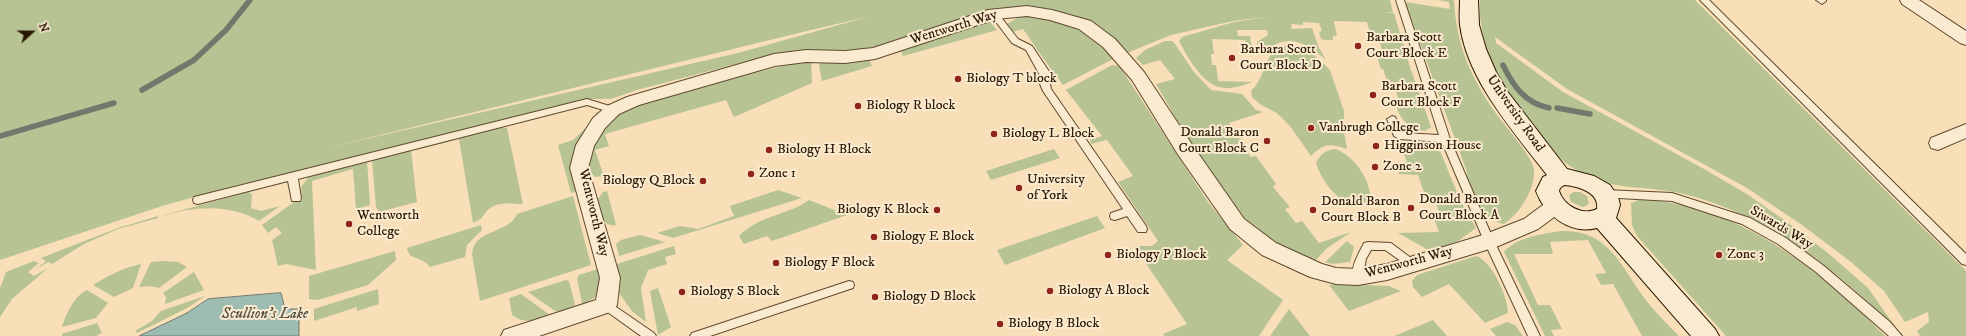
<!DOCTYPE html>
<style>
body{margin:0}
#map{position:relative;width:1966px;height:336px;overflow:hidden;background:#f8dfb7;font-family:"IM FELL DW Pica",serif}
canvas{display:block}
.north{position:absolute;left:12px;top:12px;width:40px;height:40px;-webkit-text-stroke:3px #faead0;paint-order:stroke;rotate:69deg;font-size:11px;font-weight:700;line-height:16px;text-align:center;color:#2a1702}
.north::after{content:'';display:block;margin:auto;width:14px;height:18px;background:#2a1702;clip-path:polygon(50% 0,100% 100%,50% 72%,0 100%)}
</style>
<div id="map">
<canvas width="1966" height="336"></canvas>
<div class="north">N</div>
</div>
<script>
const g = document.querySelector('canvas').getContext('2d');
g.lineJoin = 'round';
function paint(path, color) {
  g.fillStyle = color;
  g.fill(path, 'evenodd');
}
function strokePath(path, color, width, dash) {
  g.strokeStyle = color;
  g.lineWidth = width;
  g.lineCap = dash ? 'butt' : 'round';
  g.setLineDash(dash || []);
  g.stroke(path);
}
function drawText(font, color, halo, rows, align = 'center') {
  g.font = font + ' "IM FELL DW Pica",serif';
  g.lineWidth = 4;
  g.setLineDash([]);
  g.textBaseline = 'middle';
  g.strokeStyle = halo;
  g.fillStyle = color;
  for (const [text, x, y, turn = 0] of rows) {
    g.save();
    g.translate(x, y);
    g.rotate((+turn || 0) * Math.PI / 180);
    g.textAlign = isNaN(turn) ? turn : align;
    if (halo) g.strokeText(text, 0, 0);
    g.fillText(text, 0, 0);
    g.restore();
  }
}
paint(new Path2D(`
 M0,0H1390L1393,12H1385L1394,13L1410,67L1431,127L1425,131C1405,127 1400,118 1394,101L1399,100L1393,84L1388,83L1383,69H1381L1375,51L1382,50L1378,36H1371L1367,22L1334,21L1337,36H1333V40H1324L1321,39L1319,32L1322,31L1319,23L1303,22V25L1291,24L1292,29L1312,28L1319,48L1326,60C1305,41 1284,31 1262,55H1259L1257,42L1268,35L1267,30H1237L1238,36H1250L1253,54H1247L1245,40L1212,39L1214,54H1211L1212,65H1216L1218,81L1252,82C1242,86 1230,90 1219,87C1202,83 1186,55 1179,41L1182,37L1234,22L1268,17L1233,21L1171,35L1127,53L1089,22L1058,11L1025,8H997L926,30L889,45L855,52L774,54L637,90L611,99H588L511,121L234,186L162,206L0,260ZM867,17L742,52L327,148L811,30Z
 M1438,0H1454C1456,41 1468,71 1490,105C1499,120 1534,157 1534,170C1535,190 1520,213 1504,224C1482,219 1467,193 1467,172L1405,2L1450,9L1449,2Z
 M1480,0H1695L1966,271V336H1920L1917,331L1929,322L1928,312L1905,322L1884,291L1851,262L1802,225L1747,188L1567,89L1495,37L1496,43L1563,92L1704,169L1747,194L1794,227L1828,253L1868,288L1896,328C1846,280 1792,235 1727,208C1706,200 1682,192 1660,190C1641,187 1622,188 1604,182C1589,178 1572,169 1561,159C1548,148 1538,134 1528,120C1502,86 1477,45 1480,0Z
 M1021,16C1040,17 1062,19 1079,28C1093,35 1104,47 1115,58L1063,85L1043,58L1023,29L1012,32L1007,24Z
 M985,22L991,23L997,30L903,56L901,51Z
 M1165,41H1172L1175,44L1194,72L1211,90L1242,94L1256,110L1263,112L1229,123L1241,139L1238,140L1251,157L1256,156L1276,184L1273,187L1290,207L1285,209L1296,223L1302,221L1319,243L1351,232L1326,249L1315,261L1287,249L1258,231L1235,209L1189,141L1156,84L1175,79L1160,60L1143,65L1136,58L1145,50Z
 M1287,45L1303,48L1319,59L1330,70L1344,111V131L1347,149C1330,143 1324,143 1311,156L1290,126L1277,113L1261,105L1252,97L1251,91C1268,75 1261,52 1287,45Z
 M869,59L872,66L822,81L819,66L820,61Z
 M811,60L812,83L734,117L726,100L605,134L609,146L595,150L604,176L595,177L588,169C591,154 593,139 604,127C627,103 665,97 695,88C734,78 772,68 811,60Z
 M1112,65L1119,66L1122,70L1208,202L1243,245L1227,260L1283,300L1259,336H1164L1163,334L1187,324L1134,246H1152L1158,241L1118,182L1133,176L1107,140L1091,144L1090,140L1102,136L1066,90Z
 M597,111V116L575,150L572,163L577,191L571,193L558,145L573,140L592,122Z
 M497,128H507L523,204C512,204 499,201 489,209C481,216 485,218 473,223L459,139L420,149L418,150V148Z
 M1409,143L1431,144L1441,153L1460,200L1476,228L1458,241L1430,251L1398,233L1439,232L1432,213L1439,212L1433,195H1425L1418,175L1399,174L1395,162H1407C1403,153 1401,149 1409,143Z
 M1054,149L1060,158L991,180L986,171Z
 M1336,149C1356,158 1370,179 1371,201L1368,205C1343,210 1323,185 1316,163C1320,154 1326,150 1336,149Z
 M411,150L417,202L379,212L376,207L372,160Z
 M367,159L370,205L356,209L353,169L312,181L316,270L286,264L278,266L272,240L282,233L276,227L268,233L262,225L294,202L302,200L301,187L310,175Z
 M778,190L802,198L673,238L657,233L680,226L698,229L734,216L730,206Z
 M607,191L616,225C600,227 600,210 598,199L603,192Z
 M248,192L252,194L251,208L261,211L280,206L259,221C231,204 193,206 163,216L164,215Z
 M1574,192H1580L1587,196L1589,204L1583,207L1571,202L1569,195Z
 M573,196L591,265L480,301L472,254C474,228 508,235 517,214Z
 M809,200L847,215L772,241L767,236L744,244L739,236C761,214 787,216 809,200Z
 M1639,200C1733,201 1823,271 1885,336H1726L1637,236L1632,225L1631,203Z
 M158,216V218L118,229L84,244L52,264L48,262L35,270L46,261L41,258L118,228Z
 M1097,216L1105,228L1005,265L997,250Z
 M481,225L482,230L467,245L465,257L430,267C428,265 426,262 423,261C415,256 409,259 407,248Z
 M1561,231C1606,229 1620,263 1642,295C1653,310 1666,323 1679,336H1642L1613,284L1601,285L1595,274L1606,273L1588,240L1550,242L1553,254H1514L1538,305H1550L1562,329L1551,330L1554,336H1545L1504,252C1517,237 1542,234 1561,231Z
 M640,235L665,242L619,256L616,244L621,240Z
 M1347,241L1354,247L1350,262L1332,264L1325,262Z
 M674,246L676,254L665,257L667,264L648,270L641,288L646,322L632,311L619,293L617,264Z
 M395,251L396,260L368,285L318,300L309,299V276Z
 M1476,256C1492,261 1508,297 1508,313L1485,323L1449,284L1422,297L1413,287L1412,281L1417,275Z
 M34,261L39,263L28,272L34,276L48,268L12,299L0,317V288L6,272Z
 M164,261L178,262L187,267L159,288L150,286L139,287L151,262Z
 M141,264L133,288L114,297L93,285C109,275 123,268 141,264Z
 M598,269L602,282L597,296L584,304L582,303L577,279L579,275Z
 M194,272L204,290L165,304L166,297L163,293Z
 M566,280L569,281L575,305C571,310 562,312 555,311L528,292Z
 M1337,284L1389,286L1401,291L1349,311L1329,285Z
 M658,288L671,327L658,335L650,291Z
 M378,289L379,304L357,311V307L314,321V309Z
 M87,290L108,303L96,318L62,327C66,314 74,296 87,290Z
 M521,294L550,315C536,320 525,325 512,315L509,298Z
 M205,296L187,308L137,333L135,331L152,321L161,311Z
 M1289,309L1310,336H1270Z
 M1433,320L1447,336H1394Z
 M1507,322L1515,325L1523,336H1496L1490,329Z
 M97,323L102,333L96,336H62V334Z`), '#b7c393');
const water = new Path2D(`
 M281,293L285,309H299V336H139L187,313L208,299Z`);
paint(water, '#9dbcb2');
strokePath(water, '#6f7a6c', 1);
strokePath(new Path2D(`
 M1503,65C1513,86 1525,103 1549,108
 M142,90L194,60L226,30L250,0
 M1557,108L1590,114
 M0,136L114,103`), '#6f7a6c', 5.5);
const lane = new Path2D(`
 M1396,0H1404L1450,139L1494,241L1540,336H1528L1484,241L1442,142L1399,139L1394,136L1387,119L1392,116L1395,117L1403,133L1439,135Z
 M1700,0H1709L1966,254V265L1962,264Z
 M1816,0H1826V1L1822,4Z
 M994,11L997,12L1018,39L1032,46L1050,73L1052,79L1050,84L1051,89L1146,226L1147,229L1146,232H1138L1127,216L1115,220L1111,219L1110,216L1111,213L1123,209L1043,91L1040,84L1042,79L1026,50L1012,43L990,14Z
 M587,99L616,108L618,110L613,113L587,105L298,179L301,198L300,201H292L288,181L198,204L194,203L193,200L194,197L198,196Z
 M1605,190L1672,193L1750,218L1786,238L1824,266L1890,322L1902,336H1889L1816,272L1778,244L1742,224L1672,201L1601,197L1600,194L1601,191Z
 M1368,242L1391,243L1415,261L1416,264L1415,267L1411,268L1385,250H1371L1366,259L1362,280L1358,281L1354,280C1349,269 1359,253 1364,243Z
 M849,281L853,282L854,285L853,288L710,336H690L692,333Z
 M606,300L654,333L656,336H641L602,308L600,305L602,302Z`);
const street = new Path2D(`
 M1900,0H1919L1966,31V45L1960,43L1902,4Z
 M1027,6L1052,10L1091,21L1115,39L1144,72L1191,143L1244,219L1276,243L1322,264L1336,268L1358,269L1387,264L1483,235L1524,219L1547,202L1554,200L1561,202L1564,207L1561,212L1538,229L1496,247L1387,280L1358,285L1336,284L1310,277L1262,255L1230,229L1177,153L1132,80L1103,47L1079,29L1050,20L1027,16L996,19L875,59L845,63L806,62L775,66L639,105L619,114L605,128L594,146L588,168L620,278L617,305L613,311L539,336H501L504,330L596,300L600,278L570,168L576,145L593,118L607,106L627,97L774,54L806,50L845,51L873,48L988,10Z
 M1966,124V138L1938,150L1931,148L1929,143L1931,138Z`);
const secondary = new Path2D(`
 M1460,0H1478L1479,25L1486,49L1496,72L1507,91L1567,169L1594,176L1610,185L1618,197L1620,205L1616,218L1715,329L1719,336H1691L1597,228C1571,235 1545,216 1536,191L1543,177L1547,175C1514,132 1467,80 1460,25C1459,17 1460,8 1460,0ZM1564,185C1577,186 1600,192 1597,209C1582,216 1564,206 1559,191L1560,188Z`);
strokePath(lane, '#5e492f', 2);
strokePath(street, '#5e492f', 2);
strokePath(secondary, '#2a1702', 2);
paint(lane, '#faead0');
paint(street, '#faead0');
paint(secondary, '#faead0');
for (const [x, y, r, color] of [
 [1358,46,4,"#8f2418"],
 [1232,58,4,"#8f2418"],
 [958,79,4,"#8f2418"],
 [1373,95,4,"#8f2418"],
 [858,106,4,"#8f2418"],
 [1311,128,4,"#8f2418"],
 [994,134,4,"#8f2418"],
 [1267,141,4,"#8f2418"],
 [1376,146,4,"#8f2418"],
 [769,150,4,"#8f2418"],
 [1375,167,4,"#8f2418"],
 [751,174,4,"#8f2418"],
 [703,181,4,"#8f2418"],
 [1019,188,4,"#8f2418"],
 [1411,208,4,"#8f2418"],
 [937,210,4,"#8f2418"],
 [1313,210,4,"#8f2418"],
 [349,224,4,"#8f2418"],
 [874,237,4,"#8f2418"],
 [1108,255,4,"#8f2418"],
 [1719,255,4,"#8f2418"],
 [776,263,4,"#8f2418"],
 [1050,291,4,"#8f2418"],
 [682,292,4,"#8f2418"],
 [875,297,4,"#8f2418"],
 [1000,324,4,"#8f2418"]
]) {
  const dot = new Path2D();
  dot.arc(x, y, r, 0, 2 * Math.PI);
  g.fillStyle = color;
  g.fill(dot);
  strokePath(dot, '#faead0', 1.5);
}
drawText('14px', '#2a1702', '#faead0', [
 ["Wentworth Way",954,28,-17],
 ["University Road",1515,114,55],
 ["Wentworth Way",593,213,76],
 ["Siwards Way",1781,228,31],
 ["Wentworth Way",1409,263,-15]
]);
drawText('14px', '#2a1702', '#faead0', [
 ["Barbara Scott",1366,38],
 ["Court Block E",1366,54],
 ["Barbara Scott",1240,50],
 ["Court Block D",1240,66],
 ["Biology T block",966,79],
 ["Barbara Scott",1381,87],
 ["Court Block F",1381,103],
 ["Biology R block",866,106],
 ["Vanbrugh College",1319,128],
 ["Donald Baron",1259,133,"right"],
 ["Court Block C",1259,149,"right"],
 ["Biology L Block",1002,134],
 ["Higginson House",1384,146],
 ["Biology H Block",777,150],
 ["Zone 2",1383,167],
 ["Zone 1",759,174],
 ["University",1027,180],
 ["of York",1027,196],
 ["Biology Q Block",695,181,"right"],
 ["Donald Baron",1419,200],
 ["Court Block A",1419,216],
 ["Donald Baron",1321,202],
 ["Court Block B",1321,218],
 ["Biology K Block",929,210,"right"],
 ["Wentworth",357,216],
 ["College",357,232],
 ["Biology E Block",882,237],
 ["Biology P Block",1116,255],
 ["Zone 3",1727,255],
 ["Biology F Block",784,263],
 ["Biology A Block",1058,291],
 ["Biology S Block",690,292],
 ["Biology D Block",883,297],
 ["Biology B Block",1008,324]
], 'left');
drawText('italic 15px', '#525140', '#faead0', [
 ["Scullion's Lake",265,315]
]);
</script>
